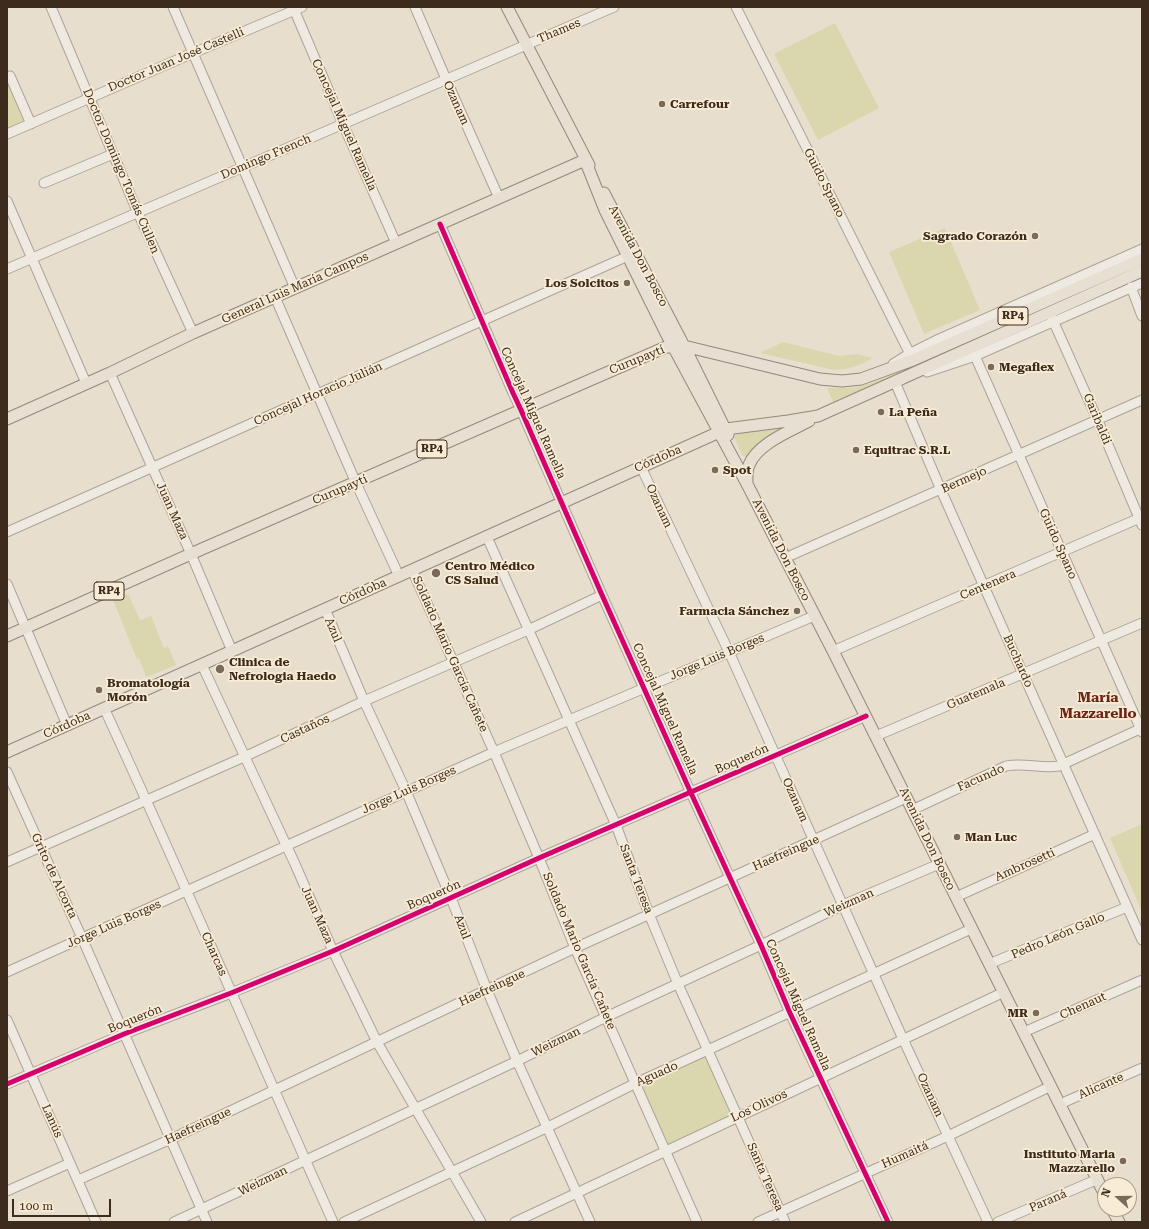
<!DOCTYPE html>
<meta charset="utf-8">
<style>
body{margin:0}
#map{position:relative;width:1149px;height:1229px;overflow:hidden;background:#e8dece;font-family:"Roboto Serif",serif}
canvas{display:block}
.frame{position:absolute;inset:0;border:8px solid #3d2b1d;pointer-events:none}
.north{position:absolute;left:1097px;top:1177px;width:40px;height:40px;box-sizing:border-box;background:#f9ecd4;border:1px solid #ae9f8b;border-radius:50%;rotate:291deg;font-size:11px;font-weight:700;line-height:16px;text-align:center;color:#3d2b1d}
.north::after{content:'';display:block;margin:auto;width:14px;height:18px;background:#796a5b;clip-path:polygon(50% 0,100% 100%,50% 72%,0 100%)}
.scale{position:absolute;left:12px;top:1199px;width:99px;height:18px;box-sizing:border-box;border:2px solid #3d2b1d;border-top:0;padding-left:5px;font-size:12px;line-height:14px;white-space:nowrap;color:#3d2b1d;-webkit-text-stroke:3px #f9ecd4;paint-order:stroke}
</style>
<div id="map">
<canvas width="1149" height="1229"></canvas>
<div class="frame"></div>
<div class="north">N</div>
<div class="scale">100 m</div>
</div>
<script>
const g = document.querySelector('canvas').getContext('2d');
g.lineJoin = 'round';
function paint(path, color) {
  g.fillStyle = color;
  g.fill(path, 'evenodd');
}
function strokePath(path, color, width, dash) {
  g.strokeStyle = color;
  g.lineWidth = width;
  g.lineCap = dash ? 'butt' : 'round';
  g.setLineDash(dash || []);
  g.stroke(path);
}
function drawText(font, color, halo, rows, align = 'center') {
  g.font = font + ' "Roboto Serif",serif';
  g.lineWidth = 3.5;
  g.setLineDash([]);
  g.textBaseline = 'middle';
  g.strokeStyle = halo;
  g.fillStyle = color;
  for (const [text, x, y, turn = 0] of rows) {
    g.save();
    g.translate(x, y);
    g.rotate((+turn || 0) * Math.PI / 180);
    g.textAlign = isNaN(turn) ? turn : align;
    if (halo) g.strokeText(text, 0, 0);
    g.fillText(text, 0, 0);
    g.restore();
  }
}
paint(new Path2D(`
 M835,23L879,108L818,140L774,54Z
 M7,81H9L26,122L7,130Z
 M945,228L980,310L924,334L889,252Z
 M1142,264V267L833,402L827,388H852L871,383Z
 M783,342L839,356L856,354L873,358L862,364L846,369L834,370L760,353Z
 M788,427L763,441L746,457L742,455L734,437L736,434Z
 M128,594L140,620L138,621L151,616L164,648L168,646L176,665L146,677L139,658L137,659L113,600Z
 M1142,824V912L1110,838Z
 M708,1051L737,1116L666,1152L636,1083Z`), '#dad7af');
const minor = new Path2D(`
 M51,7L138,213L193,333
 M173,7L295,288
 M293,7L343,124L396,243
 M415,7L446,79L499,198
 M736,7L913,360
 M7,78L10,76L31,124
 M7,134L193,53L302,7
 M44,183L113,154
 M7,201L86,383
 M440,224L513,393L521,410L602,595L691,793L761,945L790,1013L888,1222
 M7,269L614,7
 M1131,287L1142,316
 M275,297L356,483L399,576
 M1051,316L1098,421L1142,525
 M975,356L1142,732
 M893,364L909,354L939,339L1142,249
 M927,372L975,356L1142,283
 M110,373L191,554L232,651
 M901,380L895,382L941,490L1142,940
 M641,467L729,652L903,1039L988,1222
 M7,532L628,256
 M487,537L616,825L649,914L678,984L785,1222
 M785,558L1142,400
 M412,570L494,752L539,858L575,948L697,1222
 M7,584L67,725
 M325,609L364,701L406,791L451,898L487,990L517,1061L590,1222
 M833,651L1142,517
 M202,665L295,864L333,951L377,1042L481,1222
 M104,708C183,878 256,1051 333,1222
 M876,736L1142,623
 M7,772L82,938L207,1222
 M912,810L1006,766C1023,762 1041,769 1059,766L1142,728
 M7,862L244,757L364,701L528,630L602,595
 M956,897L1095,834
 M989,964L1127,907
 M7,972L494,752L814,616
 M7,1020L96,1222
 M1024,1032L1142,980
 M7,1084L124,1034L231,993L333,951L539,858L866,716
 M1060,1104L1142,1068
 M78,1180L171,1139L575,948L906,798
 M7,1191L70,1163
 M174,1222L517,1061L606,1017L761,945L843,905L939,864
 M344,1222L548,1127L636,1083L971,929
 M515,1222L1004,992
 M758,1222L948,1136L1051,1086
 M998,1222L1098,1179`);
const major = new Path2D(`
 M507,7L589,165
 M585,160L605,210L668,337L747,484L833,651L1105,1195
 M604,193L684,346L728,435
 M7,419L110,373L193,333L585,160
 M747,484C747,477 746,471 749,465C757,444 790,431 809,421
 M7,636L202,549L666,347L684,346L820,379L842,381L861,379L913,360L1142,259
 M7,752L726,429L788,421L818,416L1142,271
 M1112,1209L1119,1222`);
strokePath(minor, '#ada397', 11);
strokePath(major, '#92897e', 13);
strokePath(minor, '#efeae1', 9);
strokePath(major, '#e7dfd1', 11);
strokePath(new Path2D(`
 M440,224L513,393L521,410L602,595L691,793L761,945L790,1013L888,1222
 M7,1084L124,1034L231,993L333,951L539,858L866,716`), '#d6006c', 5);
for (const [x, y, r, color] of [
 [662,104,4,"#796a5b"],
 [1035,236,4,"#796a5b"],
 [627,283,4,"#796a5b"],
 [991,367,4,"#796a5b"],
 [881,412,4,"#796a5b"],
 [856,450,4,"#796a5b"],
 [715,470,4,"#796a5b"],
 [436,573,5,"#796a5b"],
 [797,611,4,"#796a5b"],
 [220,669,5,"#796a5b"],
 [99,690,4,"#796a5b"],
 [957,837,4,"#796a5b"],
 [1036,1013,4,"#796a5b"],
 [1123,1161,4,"#796a5b"]
]) {
  const dot = new Path2D();
  dot.arc(x, y, r, 0, 2 * Math.PI);
  g.fillStyle = color;
  g.fill(dot);
  strokePath(dot, '#f9ecd4', 1.5);
}
for (const [x, y, w] of [
 [1013,316,30],
 [432,449,30],
 [109,591,30]
]) {
  const box = new Path2D();
  box.roundRect(x - w / 2, y - 9, w, 18, 3);
  g.fillStyle = '#f9ecd4';
  g.fill(box);
  strokePath(box, '#3d2b1d', 1);
}
drawText('bold 11px', '#3d2b1d', null, [
 ["RP4",1013,316],
 ["RP4",432,449],
 ["RP4",109,591]
]);
drawText('12px', '#3d2b1d', '#f9ecd4', [
 ["Thames",559,31,-23],
 ["Doctor Juan José Castelli",176,60,-23],
 ["Ozanam",456,103,66],
 ["Concejal Miguel Ramella",344,125,66],
 ["Domingo French",266,157,-23],
 ["Doctor Domingo Tomás Cullen",121,171,67],
 ["Guido Spano",824,183,63],
 ["Avenida Don Bosco",638,256,62],
 ["General Luis María Campos",295,288,-24],
 ["Curupaytí",637,360,-22],
 ["Concejal Horacio Julián",318,394,-24],
 ["Concejal Miguel Ramella",533,413,66],
 ["Garibaldi",1097,419,67],
 ["Córdoba",658,459,-24],
 ["Bermejo",964,480,-24],
 ["Curupaytí",340,490,-23],
 ["Ozanam",659,506,65],
 ["Juan Maza",172,511,66],
 ["Guido Spano",1058,544,66],
 ["Avenida Don Bosco",781,550,63],
 ["Centenera",988,585,-23],
 ["Córdoba",363,592,-24],
 ["Azul",333,630,67],
 ["Soldado Mario García Cañete",450,654,66],
 ["Jorge Luis Borges",717,657,-23],
 ["Buchardo",1018,661,66],
 ["Guatemala",976,694,-23],
 ["Concejal Miguel Ramella",665,709,66],
 ["Córdoba",67,725,-24],
 ["Castaños",305,729,-25],
 ["Boquerón",742,759,-24],
 ["Facundo",981,778,-24],
 ["Jorge Luis Borges",409,790,-24],
 ["Ozanam",795,800,66],
 ["Avenida Don Bosco",927,839,64],
 ["Haefreingue",786,853,-24],
 ["Ambrosetti",1025,865,-24],
 ["Grito de Alcorta",54,876,65],
 ["Santa Teresa",636,879,69],
 ["Boquerón",434,895,-24],
 ["Weizman",849,903,-24],
 ["Juan Maza",317,915,66],
 ["Jorge Luis Borges",114,924,-24],
 ["Azul",462,927,69],
 ["Pedro León Gallo",1058,936,-23],
 ["Soldado Mario García Cañete",579,951,67],
 ["Charcas",214,954,66],
 ["Haefreingue",492,988,-25],
 ["Concejal Miguel Ramella",798,1005,66],
 ["Chenaut",1083,1006,-24],
 ["Boquerón",135,1019,-22],
 ["Weizman",556,1042,-26],
 ["Aguado",657,1074,-24],
 ["Alicante",1101,1086,-24],
 ["Ozanam",930,1095,65],
 ["Los Olivos",759,1106,-25],
 ["Lanús",52,1121,66],
 ["Haefreingue",198,1126,-25],
 ["Humaitá",905,1155,-24],
 ["Santa Teresa",765,1177,66],
 ["Weizman",263,1181,-26],
 ["Paraná",1048,1201,-23]
]);
drawText('bold 12px', '#3d2b1d', '#f9ecd4', [
 ["Carrefour",670,104],
 ["Sagrado Corazón",1027,236,"right"],
 ["Los Solcitos",619,283,"right"],
 ["Megaflex",999,367],
 ["La Peña",889,412],
 ["Equitrac S.R.L",864,450],
 ["Spot",723,470],
 ["Centro Médico",445,566],
 ["CS Salud",445,580],
 ["Farmacia Sánchez",789,611,"right"],
 ["Clinica de",229,662],
 ["Nefrologia Haedo",229,676],
 ["Bromatología",107,683],
 ["Morón",107,697],
 ["Man Luc",965,837],
 ["MR",1028,1013,"right"],
 ["Instituto Maria",1115,1154,"right"],
 ["Mazzarello",1115,1168,"right"]
], 'left');
drawText('bold 14px', '#6e2519', '#f9ecd4', [
 ["María",1098,698],
 ["Mazzarello",1098,714]
]);
</script>
